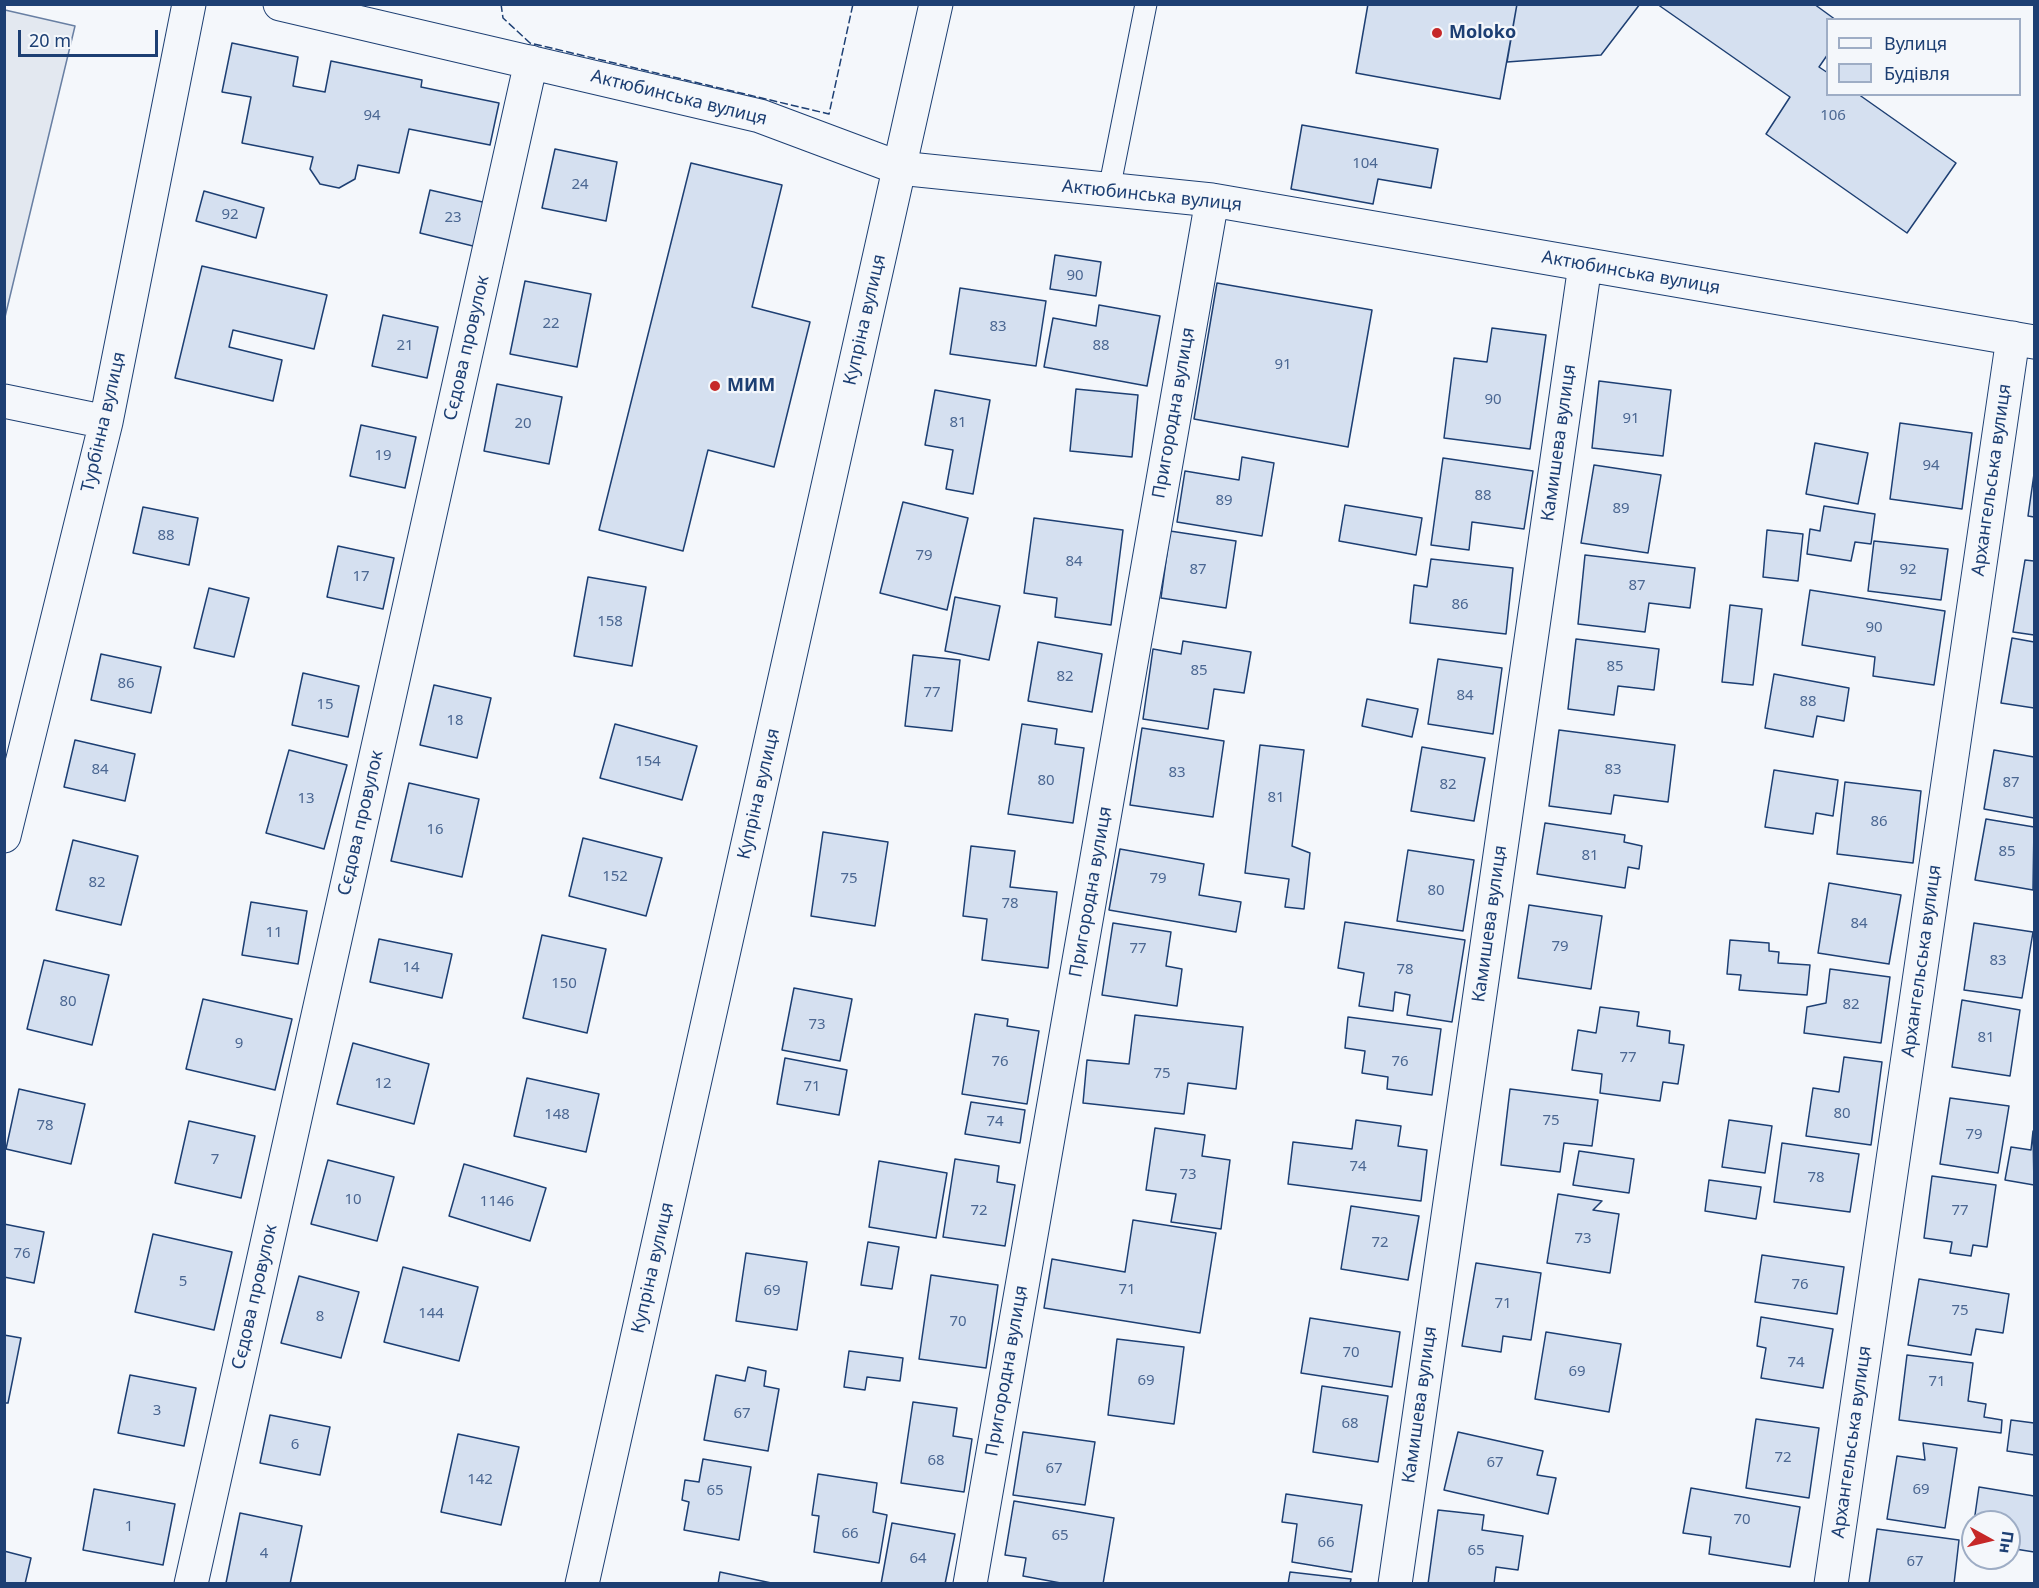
<!DOCTYPE html>
<meta charset="utf-8">
<style>
body{margin:0}
#map{position:relative;width:2039px;height:1588px;overflow:hidden;background:#f4f7fb;font-family:"Noto Sans",sans-serif}
canvas{display:block}
.frame{position:absolute;inset:0;border:6px solid #1d3f73;pointer-events:none}
.legend{position:absolute;left:1826px;top:18px;width:195px;height:78px;box-sizing:border-box;background:#f4f7fb;border:2px solid #9eadc5;margin:0;padding:8px 10px;list-style:none;font-size:18px;color:#1d3f73}
.legend li{display:flex;align-items:center;gap:12px;height:30px}
.legend b{width:30px;border:2px solid #9eadc5}
.north{position:absolute;left:1961px;top:1510px;width:60px;height:60px;box-sizing:border-box;background:#f4f7fb;border:2px solid #9eadc5;border-radius:50%;rotate:98deg;font-size:16px;font-weight:700;line-height:24px;text-align:center;color:#1d3f73}
.north::after{content:'';display:block;margin:auto;width:21px;height:27px;background:#c62828;clip-path:polygon(50% 0,100% 100%,50% 72%,0 100%)}
.scale{position:absolute;left:18px;top:30px;width:140px;height:27px;box-sizing:border-box;border:3px solid #1d3f73;border-top:0;padding-left:8px;font-size:18px;line-height:21px;white-space:nowrap;color:#1d3f73;-webkit-text-stroke:4px #f4f7fb;paint-order:stroke}
</style>
<div id="map">
<canvas width="2039" height="1588"></canvas>
<div class="frame"></div>
<ul class="legend">
<li><b style="height:8px;background:#f4f7fb"></b>Вулиця</li>
<li><b style="height:16px;background:#d5e0f0"></b>Будівля</li>
</ul>
<div class="north">Пн</div>
<div class="scale">20 m</div>
</div>
<script>
const g = document.querySelector('canvas').getContext('2d');
g.lineJoin = 'round';
function paint(path, color) {
  g.fillStyle = color;
  g.fill(path, 'evenodd');
}
function strokePath(path, color, width, dash) {
  g.strokeStyle = color;
  g.lineWidth = width;
  g.lineCap = dash ? 'butt' : 'round';
  g.setLineDash(dash || []);
  g.stroke(path);
}
function drawText(font, color, halo, rows, align = 'center') {
  g.font = font + ' "Noto Sans",sans-serif';
  g.lineWidth = 4.5;
  g.setLineDash([]);
  g.textBaseline = 'middle';
  g.strokeStyle = halo;
  g.fillStyle = color;
  for (const [text, x, y, turn = 0] of rows) {
    g.save();
    g.translate(x, y);
    g.rotate((+turn || 0) * Math.PI / 180);
    g.textAlign = isNaN(turn) ? turn : align;
    if (halo) g.strokeText(text, 0, 0);
    g.fillText(text, 0, 0);
    g.restore();
  }
}
const parking = new Path2D(`
 M5,10L75,26L5,317L4,10Z`);
paint(parking, '#e3e8f0');
strokePath(parking, '#687fa3', 1.5);
const building = new Path2D(`
 M1368,4H1517L1500,99L1356,73Z
 M1517,4H1640L1601,55L1507,62Z
 M1657,4H1814L1836,20H1828V54L1819,67L1828,73V94H1858L1956,163L1907,233L1766,134L1790,97Z
 M232,43L298,57L293,86L325,92L331,61L422,80L421,87L499,103L490,145L409,129L399,173L358,165L355,179L339,188L320,184L310,169L313,157L242,143L251,97L222,92Z
 M1302,125L1438,149L1431,188L1378,179L1373,204L1291,189Z
 M555,149L617,162L606,221L542,208Z
 M691,163L782,185L752,307L810,322L774,467L708,450L683,551L599,530Z
 M430,190L487,203L477,247L420,233Z
 M204,191L264,208L256,238L196,221Z
 M1055,255L1101,262L1096,296L1050,289Z
 M202,266L327,295L314,349L233,330L229,347L282,360L273,401L175,378Z
 M525,281L591,294L577,367L510,354Z
 M1217,283L1372,310L1348,447L1194,419Z
 M960,288L1046,301L1036,366L950,354Z
 M1099,305L1160,316L1147,386L1044,367L1053,318L1096,326Z
 M383,315L438,327L427,378L372,366Z
 M1492,328L1546,335L1530,449L1444,438L1454,358L1487,362Z
 M1599,381L1671,390L1663,456L1592,448Z
 M497,384L562,397L549,464L484,451Z
 M1076,389L1138,395L1132,457L1070,451Z
 M935,390L990,400L973,494L946,489L953,450L925,445Z
 M1900,423L1972,433L1962,509L1890,499Z
 M361,425L416,437L405,488L350,476Z
 M1815,443L1868,453L1858,504L1806,494Z
 M1242,457L1274,463L1262,536L1177,522L1185,471L1239,480Z
 M1443,458L1533,471L1524,529L1472,522L1469,550L1431,545Z
 M1594,465L1661,475L1648,553L1581,543Z
 M2034,474V517L2028,516Z
 M903,502L968,518L947,610L880,593Z
 M1345,505L1422,518L1416,555L1339,541Z
 M1824,506L1875,514L1871,544L1855,542L1851,561L1807,554L1810,529L1820,531Z
 M143,507L198,518L189,565L133,553Z
 M1034,518L1123,530L1111,625L1055,617L1057,598L1024,593Z
 M1767,530L1803,534L1798,581L1763,577Z
 M1170,531L1236,541L1226,608L1161,598Z
 M1874,541L1948,549L1941,600L1868,591Z
 M338,546L394,558L383,609L327,597Z
 M1585,555L1695,568L1690,608L1649,603L1645,632L1578,624Z
 M1431,559L1513,568L1506,634L1410,623L1414,585L1427,587Z
 M2025,560L2034,561V635L2013,632Z
 M588,577L646,587L632,666L574,656Z
 M209,588L249,598L234,657L194,648Z
 M1810,590L1945,611L1934,685L1873,676L1875,657L1802,645Z
 M955,597L1000,606L989,660L945,651Z
 M1730,605L1762,609L1753,685L1722,682Z
 M2012,638L2034,642V708L2001,703Z
 M1576,639L1659,649L1654,690L1618,686L1614,715L1568,709Z
 M1183,641L1251,652L1244,693L1214,689L1208,729L1143,719L1153,649L1181,654Z
 M1038,642L1102,654L1092,712L1028,701Z
 M101,654L161,667L151,713L91,700Z
 M913,655L960,660L952,731L905,726Z
 M1438,659L1502,668L1493,734L1428,724Z
 M303,673L359,686L348,737L292,725Z
 M1774,674L1849,688L1844,721L1817,716L1813,737L1765,728Z
 M434,685L491,698L477,758L420,745Z
 M1367,699L1418,709L1412,737L1362,726Z
 M615,724L697,746L682,800L600,778Z
 M1022,724L1057,729L1055,744L1084,748L1073,823L1008,814Z
 M1142,728L1224,741L1213,817L1130,805Z
 M1559,730L1675,745L1668,802L1614,795L1611,814L1549,806Z
 M75,740L135,754L125,801L64,787Z
 M1260,745L1304,750L1292,846L1310,853L1304,909L1285,907L1289,879L1245,873Z
 M1422,747L1485,758L1474,821L1411,811Z
 M289,750L347,765L324,849L266,833Z
 M1994,750L2034,757V818L1984,809Z
 M1774,770L1838,780L1833,816L1816,813L1813,834L1765,827Z
 M1845,782L1921,791L1913,863L1837,854Z
 M409,783L479,799L462,877L391,861Z
 M1986,819L2034,827L2033,890L1975,880Z
 M1545,823L1625,835L1624,842L1642,846L1639,869L1628,867L1625,888L1537,874Z
 M823,832L888,842L875,926L811,916Z
 M583,838L662,858L646,916L569,896Z
 M73,840L138,856L121,925L56,910Z
 M971,846L1015,851L1010,887L1057,892L1048,968L982,960L987,919L963,916Z
 M1120,849L1204,864L1199,895L1241,902L1236,932L1109,910Z
 M1408,850L1474,860L1463,931L1397,921Z
 M1829,883L1901,895L1889,964L1818,953Z
 M251,902L307,911L298,964L242,955Z
 M1529,905L1602,916L1591,989L1518,978Z
 M1345,922L1465,940L1452,1022L1407,1015L1410,995L1395,992L1393,1011L1359,1006L1364,973L1338,968Z
 M1113,923L1171,932L1166,966L1182,969L1177,1006L1102,995Z
 M1974,923L2033,932L2022,998L1964,990Z
 M542,935L606,949L587,1033L523,1018Z
 M379,939L452,954L442,998L370,982Z
 M1730,940L1769,943V951L1779,952L1778,963L1810,965L1807,995L1739,990L1741,975L1727,974Z
 M44,960L109,975L92,1045L27,1029Z
 M1830,969L1890,977L1881,1043L1804,1033L1807,1007L1826,1003Z
 M794,988L852,999L840,1061L782,1050Z
 M203,999L292,1019L275,1090L186,1069Z
 M1962,1000L2020,1010L2010,1076L1952,1067Z
 M1600,1007L1639,1012L1637,1026L1670,1031L1669,1043L1684,1045L1678,1084L1663,1082L1660,1101L1600,1093L1602,1074L1572,1070L1578,1030L1596,1033Z
 M975,1014L1008,1019L1007,1026L1039,1031L1027,1104L962,1094Z
 M1135,1015L1243,1027L1236,1089L1188,1083L1184,1114L1083,1103L1087,1060L1129,1064Z
 M1348,1017L1441,1029L1432,1095L1387,1089L1388,1077L1362,1073L1365,1051L1345,1048Z
 M353,1043L429,1064L414,1124L337,1104Z
 M1844,1057L1882,1062L1871,1145L1806,1136L1813,1088L1839,1092Z
 M785,1058L847,1070L839,1115L777,1104Z
 M527,1078L599,1094L586,1152L514,1136Z
 M19,1089L85,1104L71,1164L6,1149Z
 M1510,1089L1598,1100L1592,1146L1564,1143L1560,1172L1501,1165Z
 M1950,1098L2009,1106L1998,1173L1940,1164Z
 M971,1102L1025,1110L1020,1143L965,1134Z
 M1356,1120L1401,1126L1398,1146L1427,1150L1421,1201L1288,1184L1293,1142L1352,1149Z
 M1729,1120L1772,1126L1765,1173L1722,1167Z
 M189,1121L255,1136L241,1198L175,1183Z
 M1155,1128L1205,1135L1202,1156L1230,1160L1221,1229L1171,1222L1176,1194L1146,1190Z
 M2033,1131L2034,1185L2005,1180L2011,1147L2031,1150Z
 M1782,1143L1859,1154L1850,1212L1774,1202Z
 M1579,1151L1634,1159L1629,1193L1573,1185Z
 M955,1159L999,1166L997,1182L1015,1185L1005,1246L943,1237Z
 M328,1160L394,1177L377,1241L311,1224Z
 M879,1161L947,1173L936,1238L869,1227Z
 M464,1164L546,1188L530,1241L449,1216Z
 M1932,1176L1996,1185L1987,1247L1973,1245L1971,1256L1950,1253L1952,1242L1924,1238Z
 M1709,1180L1761,1187L1756,1219L1705,1211Z
 M1558,1194L1602,1201L1593,1210L1619,1214L1610,1273L1547,1263Z
 M1351,1206L1419,1216L1408,1280L1341,1269Z
 M1133,1220L1216,1233L1200,1333L1044,1308L1052,1259L1125,1272Z
 M4,1224L44,1232L34,1283L4,1277Z
 M153,1234L232,1252L214,1330L135,1312Z
 M868,1242L899,1247L892,1289L861,1285Z
 M746,1253L807,1262L797,1330L736,1321Z
 M1762,1255L1844,1267L1837,1314L1755,1302Z
 M1476,1263L1541,1273L1531,1340L1503,1336L1501,1352L1462,1346Z
 M403,1267L478,1287L459,1361L384,1342Z
 M931,1275L998,1285L986,1368L919,1359Z
 M299,1276L359,1292L341,1358L281,1343Z
 M1919,1279L2009,1294L2003,1333L1976,1329L1971,1355L1908,1345Z
 M1761,1317L1833,1329L1823,1388L1761,1378L1766,1348L1757,1346Z
 M1310,1318L1400,1332L1392,1387L1301,1373Z
 M1546,1332L1621,1344L1609,1412L1535,1399Z
 M4,1335L21,1338L8,1403H4Z
 M1117,1339L1184,1347L1174,1424L1108,1415Z
 M849,1351L903,1358L900,1381L867,1377L865,1390L844,1387Z
 M1907,1355L1973,1363L1968,1401L1986,1404L1984,1417L2002,1420L2001,1433L1899,1420Z
 M748,1367L766,1371L764,1386L779,1389L768,1451L704,1440L716,1375L745,1381Z
 M130,1375L196,1388L184,1446L118,1433Z
 M1322,1386L1388,1396L1378,1462L1313,1452Z
 M913,1402L957,1408L953,1436L972,1439L964,1492L901,1483Z
 M270,1415L330,1427L320,1475L260,1463Z
 M1756,1419L1819,1428L1809,1498L1746,1488Z
 M2011,1420L2034,1423V1455L2007,1451Z
 M1023,1432L1095,1442L1085,1505L1013,1495Z
 M1458,1432L1543,1451L1537,1475L1556,1478L1548,1514L1444,1490Z
 M458,1434L519,1447L501,1525L441,1512Z
 M1923,1443L1957,1448L1945,1528L1887,1519L1897,1456L1925,1460Z
 M703,1459L751,1467L739,1540L684,1530L689,1502L682,1500L685,1480L699,1482Z
 M818,1474L877,1483L873,1512L887,1515L879,1563L814,1552L819,1516L812,1515Z
 M1979,1487L2034,1496V1552L2009,1548V1522H1974Z
 M1691,1488L1800,1507L1790,1567L1709,1554L1711,1537L1683,1533Z
 M94,1489L175,1504L163,1565L83,1550Z
 M1286,1494L1362,1505L1352,1572L1292,1562L1297,1524L1282,1522Z
 M1014,1501L1114,1518L1103,1584H1066L1023,1576L1026,1558L1005,1555Z
 M1438,1510L1484,1515L1482,1530L1523,1536L1518,1570L1496,1567L1494,1584H1428Z
 M240,1513L302,1526L290,1584L226,1583Z
 M892,1523L955,1534L945,1584H881Z
 M1877,1529L1959,1540L1954,1584H1869Z
 M4,1551L31,1558L25,1584H4Z
 M720,1572L776,1584H718Z
 M1290,1572L1351,1579L1350,1584H1288Z`);
paint(building, '#d5e0f0');
strokePath(building, '#1d3f73', 1.5);
const lane = new Path2D(`
 M1109,190L1146,4`);
const street = new Path2D(`
 M280,4L760,116L899,168L1212,200L2034,342
 M4,401L106,422
 M4,836L106,422L189,4
 M191,1584L531,62
 M970,1584L1212,200
 M1395,1584L1585,265
 M1831,1584L2013,338`);
const secondary = new Path2D(`
 M582,1584L936,4`);
strokePath(lane, '#1d3f73', 23);
strokePath(street, '#1d3f73', 35);
strokePath(secondary, '#1d3f73', 35);
strokePath(lane, '#f4f7fb', 21);
strokePath(street, '#f4f7fb', 33);
strokePath(secondary, '#f4f7fb', 33);
strokePath(new Path2D(`
 M501,4L503,18L530,43L829,114L853,4`), '#1d3f73', 1.5, [8, 3]);
for (const [x, y, r, color] of [
 [1437,33,6,"#c62828"],
 [715,386,6,"#c62828"]
]) {
  const dot = new Path2D();
  dot.arc(x, y, r, 0, 2 * Math.PI);
  g.fillStyle = color;
  g.fill(dot);
  strokePath(dot, '#f4f7fb', 2);
}
drawText('15px', '#4b6792', null, [
 ["94",372,116],
 ["106",1833,116],
 ["104",1365,164],
 ["24",580,185],
 ["92",230,215],
 ["23",453,218],
 ["90",1075,276],
 ["22",551,324],
 ["83",998,327],
 ["21",405,346],
 ["88",1101,346],
 ["91",1283,365],
 ["90",1493,400],
 ["91",1631,419],
 ["81",958,423],
 ["20",523,424],
 ["19",383,456],
 ["94",1931,466],
 ["88",1483,496],
 ["89",1224,501],
 ["89",1621,509],
 ["88",166,536],
 ["79",924,556],
 ["84",1074,562],
 ["87",1198,570],
 ["92",1908,570],
 ["17",361,577],
 ["87",1637,586],
 ["86",1460,605],
 ["158",610,622],
 ["90",1874,628],
 ["85",1615,667],
 ["85",1199,671],
 ["82",1065,677],
 ["86",126,684],
 ["77",932,693],
 ["84",1465,696],
 ["88",1808,702],
 ["15",325,705],
 ["18",455,721],
 ["154",648,762],
 ["84",100,770],
 ["83",1613,770],
 ["83",1177,773],
 ["80",1046,781],
 ["87",2011,783],
 ["82",1448,785],
 ["81",1276,798],
 ["13",306,799],
 ["86",1879,822],
 ["16",435,830],
 ["85",2007,852],
 ["81",1590,856],
 ["152",615,877],
 ["75",849,879],
 ["79",1158,879],
 ["82",97,883],
 ["80",1436,891],
 ["78",1010,904],
 ["84",1859,924],
 ["11",274,933],
 ["79",1560,947],
 ["77",1138,949],
 ["83",1998,961],
 ["14",411,968],
 ["78",1405,970],
 ["150",564,984],
 ["80",68,1002],
 ["82",1851,1005],
 ["73",817,1025],
 ["81",1986,1038],
 ["9",239,1044],
 ["77",1628,1058],
 ["76",1000,1062],
 ["76",1400,1062],
 ["75",1162,1074],
 ["12",383,1084],
 ["71",812,1087],
 ["80",1842,1114],
 ["148",557,1115],
 ["75",1551,1121],
 ["74",995,1122],
 ["78",45,1126],
 ["79",1974,1135],
 ["7",215,1160],
 ["74",1358,1167],
 ["73",1188,1175],
 ["78",1816,1178],
 ["10",353,1200],
 ["1146",497,1202],
 ["72",979,1211],
 ["77",1960,1211],
 ["73",1583,1239],
 ["72",1380,1243],
 ["76",22,1254],
 ["5",183,1282],
 ["76",1800,1285],
 ["71",1127,1290],
 ["69",772,1291],
 ["71",1503,1304],
 ["75",1960,1311],
 ["144",431,1314],
 ["8",320,1317],
 ["70",958,1322],
 ["70",1351,1353],
 ["74",1796,1363],
 ["69",1577,1372],
 ["69",1146,1381],
 ["71",1937,1382],
 ["3",157,1411],
 ["67",742,1414],
 ["68",1350,1424],
 ["6",295,1445],
 ["72",1783,1458],
 ["68",936,1461],
 ["67",1495,1463],
 ["67",1054,1469],
 ["142",480,1480],
 ["69",1921,1490],
 ["65",715,1491],
 ["70",1742,1520],
 ["1",129,1527],
 ["66",850,1534],
 ["65",1060,1536],
 ["66",1326,1543],
 ["65",1476,1551],
 ["4",264,1554],
 ["64",918,1559],
 ["67",1915,1562]
]);
drawText('bold 18px', '#1d3f73', '#f4f7fb', [
 ["Moloko",1449,33],
 ["МИМ",727,386]
], 'left');
drawText('18px', '#1d3f73', '#f4f7fb', [
 ["Актюбинська вулиця",679,98,14],
 ["Актюбинська вулиця",1152,196,6],
 ["Актюбинська вулиця",1631,273,10],
 ["Купріна вулиця",865,320,-77],
 ["Сєдова провулок",467,348,-77],
 ["Пригородна вулиця",1174,413,-80],
 ["Турбінна вулиця",104,422,-77],
 ["Камишева вулиця",1559,443,-82],
 ["Архангельська вулиця",1992,480,-82],
 ["Купріна вулиця",759,794,-77],
 ["Сєдова провулок",361,823,-77],
 ["Пригородна вулиця",1091,892,-80],
 ["Камишева вулиця",1490,924,-82],
 ["Архангельська вулиця",1922,961,-82],
 ["Купріна вулиця",653,1268,-77],
 ["Сєдова провулок",255,1297,-77],
 ["Пригородна вулиця",1007,1371,-80],
 ["Камишева вулиця",1420,1405,-82],
 ["Архангельська вулиця",1852,1442,-82]
]);
</script>
